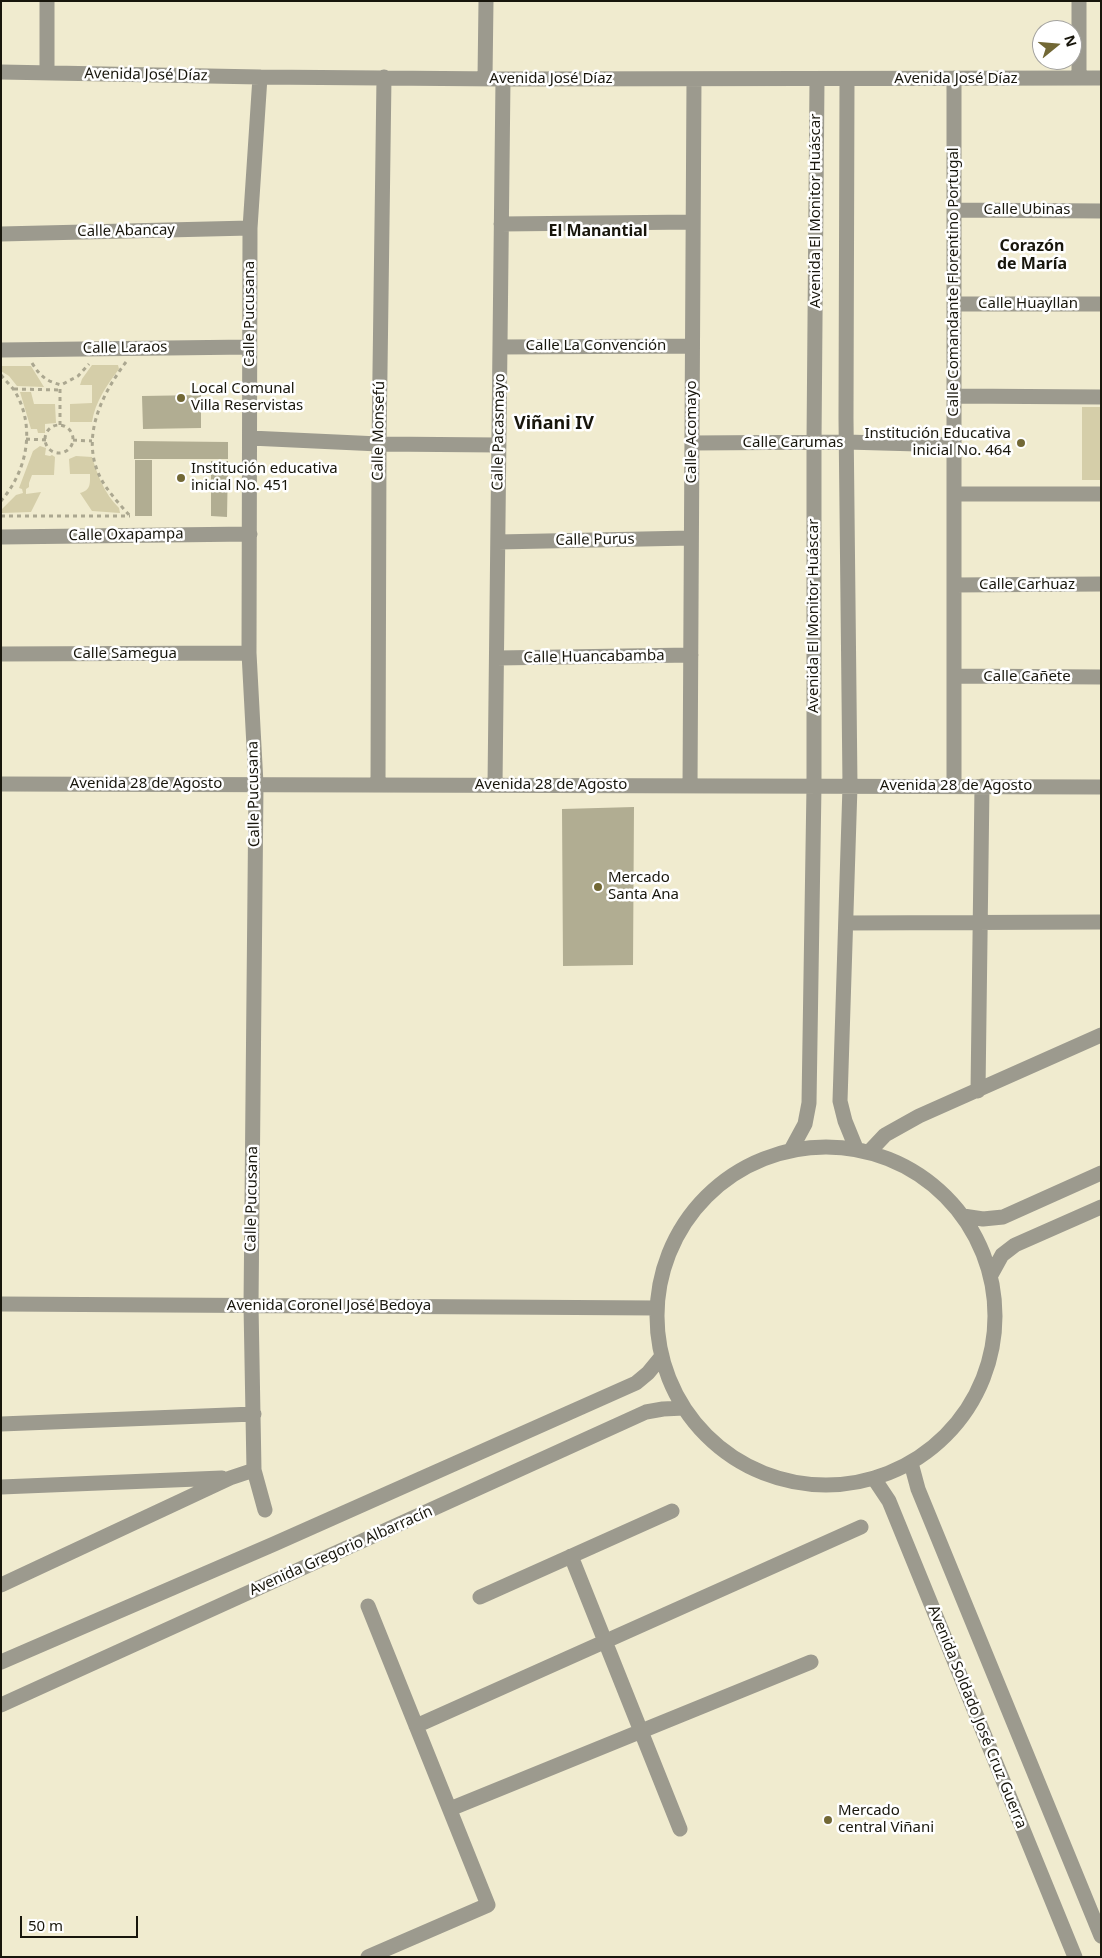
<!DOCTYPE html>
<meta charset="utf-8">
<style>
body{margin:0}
#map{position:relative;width:1102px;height:1958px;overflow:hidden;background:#f0ebcf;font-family:"Noto Sans",sans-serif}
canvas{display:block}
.frame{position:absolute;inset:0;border:2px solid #18160c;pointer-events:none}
.north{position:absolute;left:1032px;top:20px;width:50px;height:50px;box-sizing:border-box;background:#fff;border:1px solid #a3a29e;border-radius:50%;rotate:73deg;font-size:14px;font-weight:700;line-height:20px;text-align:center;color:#18160c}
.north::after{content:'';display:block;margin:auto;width:18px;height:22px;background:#726835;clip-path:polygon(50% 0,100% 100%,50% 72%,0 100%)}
.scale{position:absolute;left:20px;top:1916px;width:118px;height:22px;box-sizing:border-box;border:2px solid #18160c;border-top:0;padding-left:6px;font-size:15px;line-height:18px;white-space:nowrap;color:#18160c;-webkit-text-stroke:4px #fff;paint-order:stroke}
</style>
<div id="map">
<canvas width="1102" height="1958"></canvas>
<div class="frame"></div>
<div class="north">N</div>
<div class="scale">50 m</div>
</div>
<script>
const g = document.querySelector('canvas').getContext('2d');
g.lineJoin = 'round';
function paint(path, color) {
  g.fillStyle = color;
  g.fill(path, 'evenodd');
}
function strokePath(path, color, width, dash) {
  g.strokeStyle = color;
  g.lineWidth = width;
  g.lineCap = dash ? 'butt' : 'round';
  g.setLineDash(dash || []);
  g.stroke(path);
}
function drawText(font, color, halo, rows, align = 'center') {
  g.font = font + ' "Noto Sans",sans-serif';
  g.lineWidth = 5;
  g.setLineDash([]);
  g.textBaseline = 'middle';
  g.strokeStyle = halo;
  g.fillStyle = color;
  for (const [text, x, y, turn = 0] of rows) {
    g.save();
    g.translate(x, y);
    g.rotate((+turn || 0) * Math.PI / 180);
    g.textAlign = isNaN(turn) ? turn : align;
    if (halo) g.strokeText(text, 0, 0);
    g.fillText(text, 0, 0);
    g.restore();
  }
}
paint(new Path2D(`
 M92,365H118L119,369C107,385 95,402 92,422H70V404L92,403V385H80L82,379Z
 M2,366H31L44,387L17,386L9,376L1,371Z
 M20,392H31L34,404H55L56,423L45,424V433H38L37,429H31Z
 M1082,407H1101V480H1082Z
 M40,446L46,448L45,455L50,456L52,455L55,457L54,475H32L29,483V487L26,489V494L41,492L31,512L2,513L1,510L16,495L23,493L22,489L19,488L33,451Z
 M76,456L92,457C98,476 104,493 119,508L120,513L92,511L80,493C91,490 90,484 90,474H70L69,459Z`), '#d5cea9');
paint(new Path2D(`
 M201,395V428L143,429L142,396Z
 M134,441L228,442V459H134Z
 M135,460H152V516H135Z
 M211,461H228L227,517L211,516Z
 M634,807L633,965L563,966L562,809Z`), '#b1ad92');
strokePath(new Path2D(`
 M126,362C99,398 77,445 106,487C113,497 122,507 130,516
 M32,363C40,376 46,381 61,385L78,376L89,364
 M1,375C5,380 10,385 14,390C36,425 28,470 1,501
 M14,389L60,390
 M60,425V388
 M45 439a14 14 0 1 1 28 0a14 14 0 1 1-28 0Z
 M26,439L46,440
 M73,440L92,441
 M1,516H130`), '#aba790', 3, [4, 4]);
strokePath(new Path2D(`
 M1079,1V78
 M1,72L260,77L503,79L1101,78
 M47,73V1
 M260,77L250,228L249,653L256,784L251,1305L254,1470L265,1510
 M485,78L486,1
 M954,78V786
 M847,79L846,418L850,786L840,1101L845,1121L856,1148
 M954,210L1101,211
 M501,224L693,222
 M1,234L250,228
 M954,304H1101
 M500,347L692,346
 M1,350L250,347
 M954,396L1101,397
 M250,438L379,444L499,445
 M692,443L846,442L954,445
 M954,494H1101
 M1,537L250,534
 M498,542L691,538
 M954,585L1101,584
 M1,654L249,653
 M497,658L691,655
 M954,676L1101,677
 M1,784L1101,787
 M378,785L379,444L384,77
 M495,785L503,79
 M690,786L694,79
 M846,923L1101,922
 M978,1091L982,786
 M657 1316a169 169 0 1 1 338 0a169 169 0 1 1-338 0Z
 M792,1148L805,1124L809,1103L814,786V442L817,79
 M869,1152L885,1135L919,1116L1101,1035
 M963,1216L983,1219L1003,1217L1101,1173
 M991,1275L1002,1255L1015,1245L1101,1207
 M1,1304L657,1308
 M1,1424L254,1414
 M911,1463L918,1489L1101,1936
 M875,1480L889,1501L1075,1957
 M1,1487L222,1478
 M571,1556L680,1829
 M1,1585L230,1478L254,1470
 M480,1597L672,1511
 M1,1662L274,1544L636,1383L648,1373L662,1356
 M1,1705L646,1412L663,1409L684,1408
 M416,1726L861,1527
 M450,1809L811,1662
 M368,1957L488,1905L368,1606`), '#9c9a8e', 15);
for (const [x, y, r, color] of [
 [181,398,5,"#726835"],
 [1021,443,5,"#726835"],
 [181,478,5,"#726835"],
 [598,887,5,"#726835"],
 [828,1820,5,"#726835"]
]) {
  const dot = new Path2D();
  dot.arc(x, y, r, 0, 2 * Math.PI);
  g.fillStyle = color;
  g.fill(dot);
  strokePath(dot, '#fff', 2);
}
drawText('15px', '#18160c', '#fff', [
 ["Avenida José Díaz",146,75,1],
 ["Avenida José Díaz",551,79],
 ["Avenida José Díaz",956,79],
 ["Calle Ubinas",1027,210],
 ["Avenida El Monitor Huáscar",816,211,-90],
 ["Calle Abancay",126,231,-1],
 ["Calle Comandante Florentino Portugal",954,282,-90],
 ["Calle Huayllan",1028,304],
 ["Calle Pucusana",250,314,-90],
 ["Calle La Convención",596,346],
 ["Calle Laraos",125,348,-1],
 ["Calle Monsefú",379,431,-89],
 ["Calle Pacasmayo",499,432,-89],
 ["Calle Acomayo",692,432,-90],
 ["Calle Carumas",793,443],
 ["Calle Oxapampa",126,535,-1],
 ["Calle Purus",595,540,-1],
 ["Calle Carhuaz",1027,585],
 ["Avenida El Monitor Huáscar",814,616,-90],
 ["Calle Samegua",125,654],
 ["Calle Huancabamba",594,657,-1],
 ["Calle Cañete",1027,677],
 ["Avenida 28 de Agosto",146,784],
 ["Avenida 28 de Agosto",551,785],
 ["Avenida 28 de Agosto",956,786],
 ["Calle Pucusana",254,794,-91],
 ["Calle Pucusana",252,1199,-89],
 ["Avenida Coronel José Bedoya",329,1306],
 ["Avenida Gregorio Albarracín",341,1551,-24],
 ["Avenida Soldado José Cruz Guerra",977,1717,68]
]);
drawText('15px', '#18160c', '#fff', [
 ["Local Comunal",191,389],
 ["Villa Reservistas",191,406],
 ["Institución Educativa",1011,434,"right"],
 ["inicial No. 464",1011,451,"right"],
 ["Institución educativa",191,469],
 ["inicial No. 451",191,486],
 ["Mercado",608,878],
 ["Santa Ana",608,895],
 ["Mercado",838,1811],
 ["central Viñani",838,1828]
], 'left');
drawText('bold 16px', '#18160c', '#fff', [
 ["El Manantial",598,231],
 ["Corazón",1032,246],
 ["de María",1032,264]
]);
drawText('bold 18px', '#18160c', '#fff', [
 ["Viñani IV",554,424]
]);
</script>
